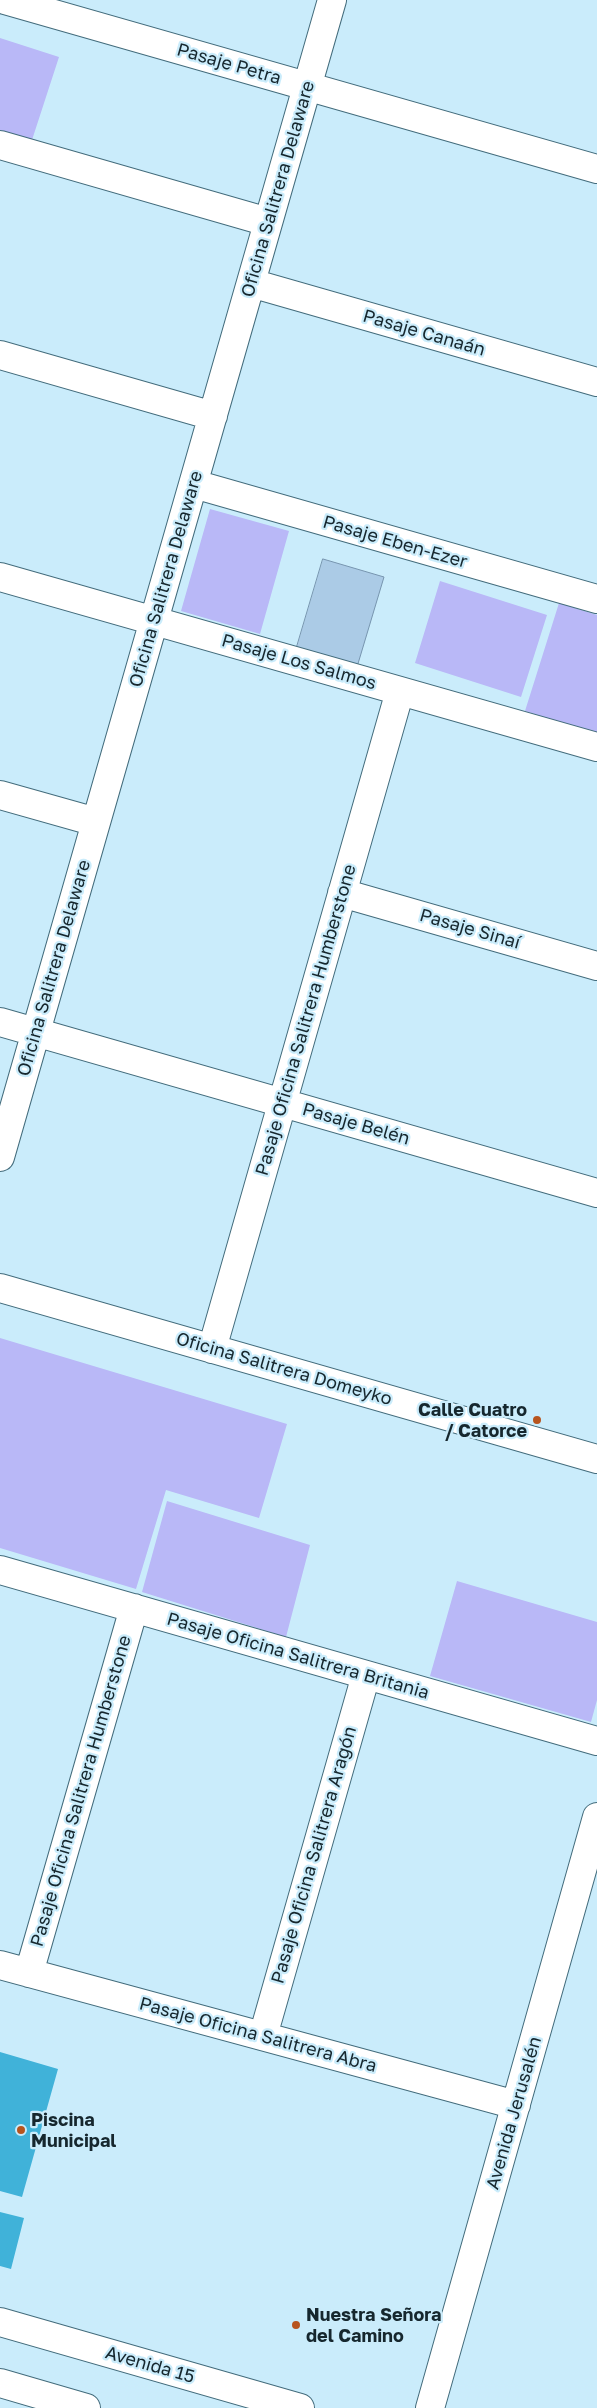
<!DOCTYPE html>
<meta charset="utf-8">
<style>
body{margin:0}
canvas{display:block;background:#caecfb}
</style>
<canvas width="597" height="2408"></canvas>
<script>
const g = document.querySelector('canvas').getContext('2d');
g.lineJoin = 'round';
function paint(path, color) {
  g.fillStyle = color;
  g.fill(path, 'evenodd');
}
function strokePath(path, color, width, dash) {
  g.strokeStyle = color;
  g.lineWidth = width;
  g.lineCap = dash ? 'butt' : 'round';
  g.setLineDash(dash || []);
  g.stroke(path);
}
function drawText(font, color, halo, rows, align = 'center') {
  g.font = font + ' "Golos Text",sans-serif';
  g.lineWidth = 4.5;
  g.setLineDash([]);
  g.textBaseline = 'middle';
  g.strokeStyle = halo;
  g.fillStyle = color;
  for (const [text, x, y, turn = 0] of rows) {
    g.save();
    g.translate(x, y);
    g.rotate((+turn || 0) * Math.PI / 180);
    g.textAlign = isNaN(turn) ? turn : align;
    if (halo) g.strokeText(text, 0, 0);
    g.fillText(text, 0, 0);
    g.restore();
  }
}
paint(new Path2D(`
 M0,38L59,57L32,140L0,130Z
 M210,509L289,531L260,634L181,611Z
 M440,581L547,615L521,697L415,663Z
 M559,603L597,615V734L525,711Z
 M0,1338L287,1424L259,1518L166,1490L136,1589L0,1548Z
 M167,1501L310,1545L286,1637L142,1592Z
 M457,1581L597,1622V1700L591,1722L430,1676Z`), '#b9b8f7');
paint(new Path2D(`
 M0,2052L58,2069L22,2197L0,2191Z
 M0,2212L24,2218L11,2269L0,2266Z`), '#40b2d9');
const building = new Path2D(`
 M323,559L384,577L357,667L296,650Z`);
paint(building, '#abcbe6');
strokePath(building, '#7795af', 1);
const minor = new Path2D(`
 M5,0L597,169
 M0,145L268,222
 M251,283L597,382
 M0,355L213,416
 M194,484L597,599
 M0,577L597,747
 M0,795L96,822
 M342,893L597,966
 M0,1022L597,1193
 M0,1157L332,0
 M0,1288L597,1459
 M212,1349L400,691
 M0,1570L597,1741
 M0,1965L516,2105
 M29,1973L134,1608
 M263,2036L366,1675
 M0,2322L300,2408
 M0,2383L86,2408
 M430,2408L597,1817`);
strokePath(minor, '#436c7c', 30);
strokePath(minor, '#fff', 28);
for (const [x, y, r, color] of [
 [537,1420,5,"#b7541e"],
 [21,2130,5,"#b7541e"],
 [296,2325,5,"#b7541e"]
]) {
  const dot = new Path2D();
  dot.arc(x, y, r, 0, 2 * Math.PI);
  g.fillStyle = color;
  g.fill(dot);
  strokePath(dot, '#caecfb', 2);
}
drawText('18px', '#16272e', '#caecfb', [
 ["Pasaje Petra",229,64,16],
 ["Oficina Salitrera Delaware",278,189,-74],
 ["Pasaje Canaán",424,333,16],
 ["Pasaje Eben-Ezer",395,542,16],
 ["Oficina Salitrera Delaware",166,579,-74],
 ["Pasaje Los Salmos",299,662,16],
 ["Pasaje Sinaí",470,929,16],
 ["Oficina Salitrera Delaware",54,968,-74],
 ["Pasaje Oficina Salitrera Humberstone",306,1020,-74],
 ["Pasaje Belén",356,1124,16],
 ["Oficina Salitrera Domeyko",284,1369,16],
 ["Pasaje Oficina Salitrera Britania",298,1656,16],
 ["Pasaje Oficina Salitrera Humberstone",81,1791,-74],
 ["Pasaje Oficina Salitrera Aragón",314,1855,-74],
 ["Pasaje Oficina Salitrera Abra",258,2035,15],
 ["Avenida Jerusalén",514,2113,-74],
 ["Avenida 15",150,2365,16]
]);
drawText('bold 18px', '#16272e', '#caecfb', [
 ["Calle Cuatro",527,1410,"right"],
 ["/ Catorce",527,1431,"right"],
 ["Piscina",31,2120],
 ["Municipal",31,2141],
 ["Nuestra Señora",306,2315],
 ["del Camino",306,2336]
], 'left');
</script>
